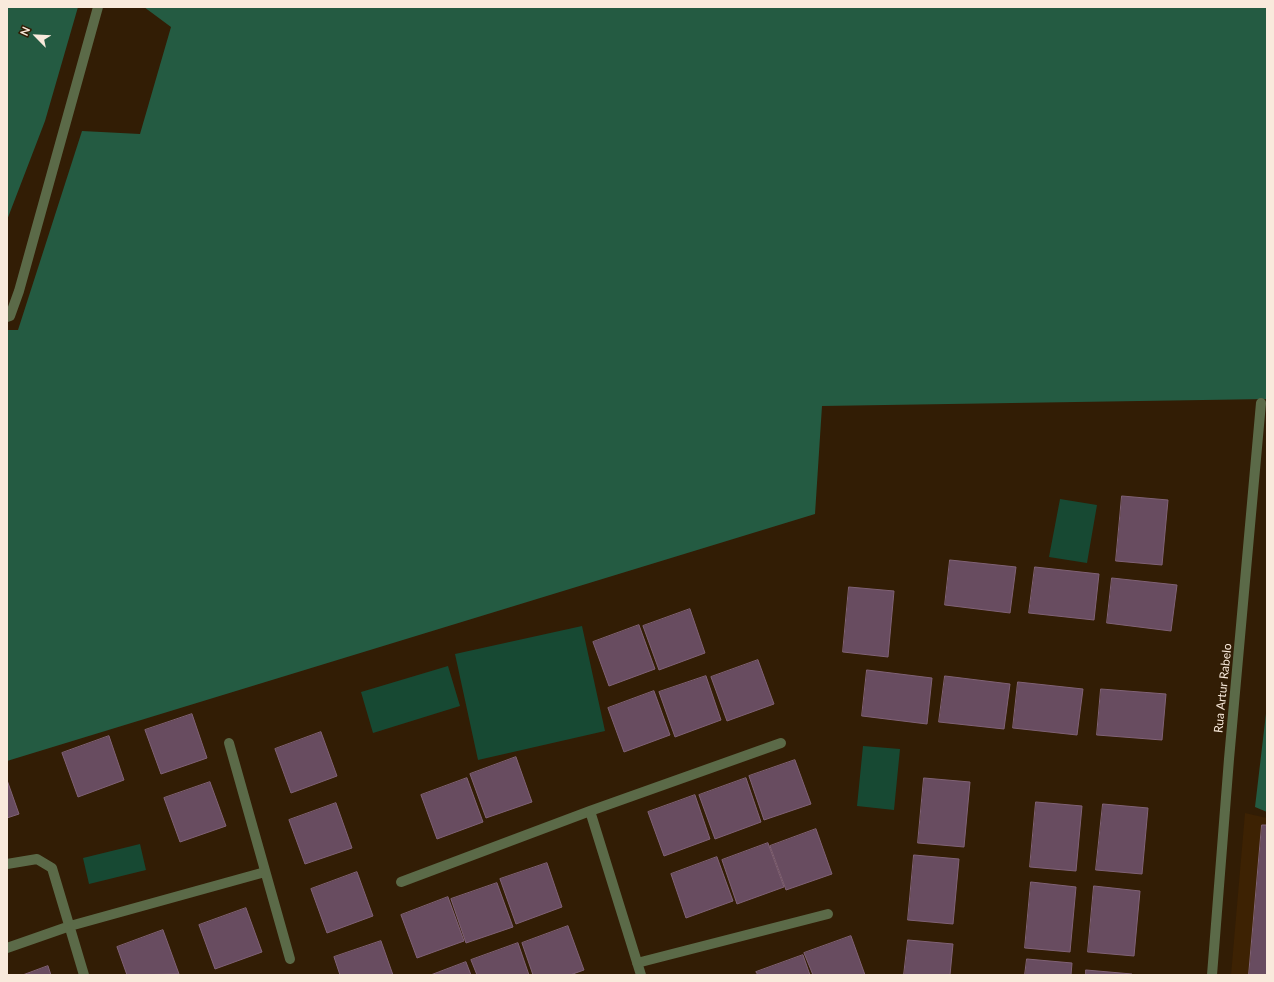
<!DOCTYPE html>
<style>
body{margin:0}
#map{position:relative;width:1274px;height:982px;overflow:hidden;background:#321d05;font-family:Lato,sans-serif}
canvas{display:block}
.frame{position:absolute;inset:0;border:8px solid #f9eadc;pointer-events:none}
.north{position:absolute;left:16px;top:16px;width:40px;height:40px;-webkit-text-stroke:3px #321d05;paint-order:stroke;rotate:294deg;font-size:11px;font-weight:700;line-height:16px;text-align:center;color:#f9eadc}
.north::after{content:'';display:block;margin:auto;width:14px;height:18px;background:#f9eadc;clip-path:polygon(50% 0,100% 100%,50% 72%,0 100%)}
</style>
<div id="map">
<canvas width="1274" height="982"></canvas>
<div class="frame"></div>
<div class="north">N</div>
</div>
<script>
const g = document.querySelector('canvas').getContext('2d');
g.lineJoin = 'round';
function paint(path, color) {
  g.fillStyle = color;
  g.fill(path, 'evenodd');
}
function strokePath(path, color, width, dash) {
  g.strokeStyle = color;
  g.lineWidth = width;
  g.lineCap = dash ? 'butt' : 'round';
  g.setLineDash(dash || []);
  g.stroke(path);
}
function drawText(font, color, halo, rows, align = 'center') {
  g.font = font + ' Lato,sans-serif';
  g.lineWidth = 3;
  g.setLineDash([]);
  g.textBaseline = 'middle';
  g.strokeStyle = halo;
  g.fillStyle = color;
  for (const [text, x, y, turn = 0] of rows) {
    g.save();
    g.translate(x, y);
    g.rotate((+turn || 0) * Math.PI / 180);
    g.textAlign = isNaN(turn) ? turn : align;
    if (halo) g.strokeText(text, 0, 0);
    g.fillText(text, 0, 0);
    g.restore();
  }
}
paint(new Path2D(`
 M1245,813L1267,818V975H1231Z`), '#3d2203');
paint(new Path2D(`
 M1060,499L1097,505L1087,563L1049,557Z
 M582,626L605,731L478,760L455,654Z
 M448,666L460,706L373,733L361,692Z
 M863,746L900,749L894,810L857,806Z
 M140,844L146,870L89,884L83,858Z`), '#174933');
paint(new Path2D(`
 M7,7H78L45,121L7,220Z
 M144,7H1267V399L822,406L815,514L7,761V330H18L82,131L140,134L171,27Z
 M1267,705V812L1255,807Z`), '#245b42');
const building = new Path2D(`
 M1122,496L1168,500L1162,565L1116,561Z
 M950,560L1016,567L1010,613L945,605Z
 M1035,567L1099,574L1094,620L1029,613Z
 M1112,578L1177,585L1171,631L1107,623Z
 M849,587L894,591L888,657L843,652Z
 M690,609L705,653L659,670L643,626Z
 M639,625L655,669L609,686L593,642Z
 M758,660L774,704L727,721L711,677Z
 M867,670L932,678L927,724L862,716Z
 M706,676L721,720L675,737L659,692Z
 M945,676L1010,684L1004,729L939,722Z
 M1018,682L1083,689L1077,735L1013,728Z
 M1101,689L1166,694L1162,740L1097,735Z
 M654,691L670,735L624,752L608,708Z
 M192,714L207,758L161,774L145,730Z
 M321,732L337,776L291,793L275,749Z
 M109,736L124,780L78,797L62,753Z
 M516,757L532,802L486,818L470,774Z
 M795,760L811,804L764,820L749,776Z
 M467,778L483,822L437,839L421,795Z
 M746,778L761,822L715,839L699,795Z
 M924,778L970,782L964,847L918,843Z
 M7,780L19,814L7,818Z
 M210,782L226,826L180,842L164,798Z
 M695,795L710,839L664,856L648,812Z
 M1036,802L1082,806L1076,871L1030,867Z
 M336,803L352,848L305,864L289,820Z
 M1103,804L1148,808L1142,874L1096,870Z
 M1262,825H1267V975H1249Z
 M816,829L832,874L786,890L770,846Z
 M768,843L784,887L737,904L722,860Z
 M914,855L959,859L953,924L908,920Z
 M717,857L733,901L686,918L671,874Z
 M547,863L562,907L516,924L500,879Z
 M357,872L373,916L327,933L311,889Z
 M1031,882L1076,887L1070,952L1025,948Z
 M497,883L513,927L466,943L451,899Z
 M1094,886L1140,891L1134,956L1088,952Z
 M448,897L464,941L417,958L401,915Z
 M246,908L262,952L215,969L199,925Z
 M568,926L584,970L570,975H533L522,943Z
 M163,930L179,974L127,975L117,947Z
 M851,936L865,975H813L804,953Z
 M908,940L953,944L950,975H904Z
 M381,941L393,975H340L334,957Z
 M518,943L529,975H477L471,960Z
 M803,955L810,975H758L756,972Z
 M1027,959L1072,963L1071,975H1025Z
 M466,962L471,975H431Z
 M48,966L51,975H23Z
 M1086,970L1132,974V975H1086Z`);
paint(building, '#684c60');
strokePath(building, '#806276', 1);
strokePath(new Path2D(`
 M7,317L10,316L19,291L98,7
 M229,743L290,959
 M590,811L641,975
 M7,864L37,859L52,868L84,975
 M401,882L590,811L781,743
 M7,948L70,926L265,872
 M637,963L828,914
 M1212,975L1229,759L1261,403`), '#5b6a48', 10);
drawText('12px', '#f9eadc', '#321d05', [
 ["Rua Artur Rabelo",1223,688,-84]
]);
</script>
